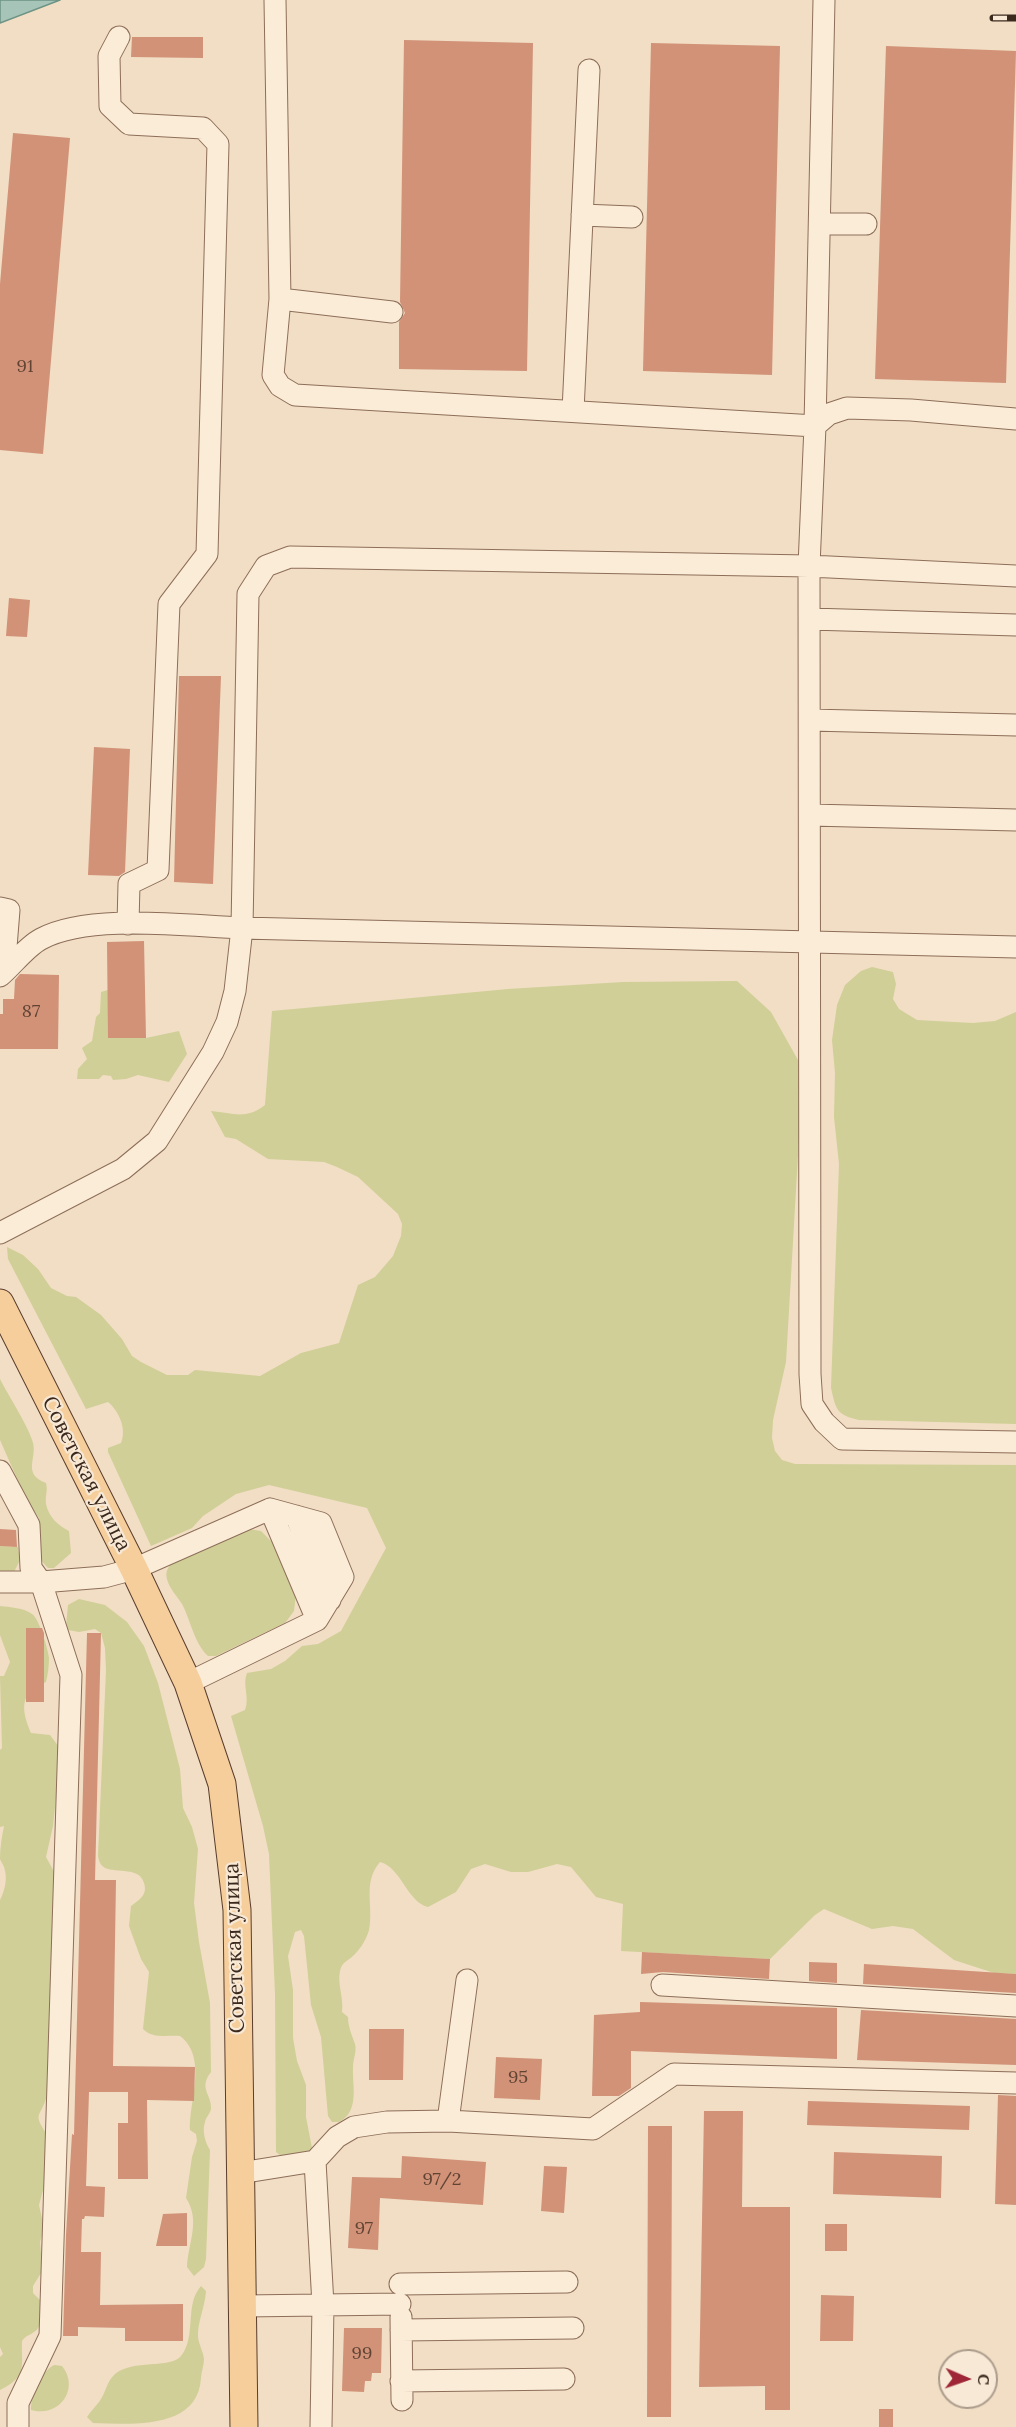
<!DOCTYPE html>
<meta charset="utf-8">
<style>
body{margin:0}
#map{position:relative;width:1016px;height:2427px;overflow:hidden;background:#f1dec4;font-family:Lora,serif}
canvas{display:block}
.north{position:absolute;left:938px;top:2349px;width:60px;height:60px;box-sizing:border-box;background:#f7e9d5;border:2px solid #ac9c8c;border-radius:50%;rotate:92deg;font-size:16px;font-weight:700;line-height:24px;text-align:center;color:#3c291e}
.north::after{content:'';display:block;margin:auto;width:21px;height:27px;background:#9f2636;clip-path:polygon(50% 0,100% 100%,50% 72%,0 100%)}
</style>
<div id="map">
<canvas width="1016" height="2427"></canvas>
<div class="north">С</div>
</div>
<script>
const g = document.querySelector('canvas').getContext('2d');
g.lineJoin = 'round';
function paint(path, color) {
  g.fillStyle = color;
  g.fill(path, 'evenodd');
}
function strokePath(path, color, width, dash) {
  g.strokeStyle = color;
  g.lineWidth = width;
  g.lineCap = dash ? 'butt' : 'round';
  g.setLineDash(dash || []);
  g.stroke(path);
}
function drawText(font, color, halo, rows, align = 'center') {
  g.font = font + ' Lora,serif';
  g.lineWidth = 4.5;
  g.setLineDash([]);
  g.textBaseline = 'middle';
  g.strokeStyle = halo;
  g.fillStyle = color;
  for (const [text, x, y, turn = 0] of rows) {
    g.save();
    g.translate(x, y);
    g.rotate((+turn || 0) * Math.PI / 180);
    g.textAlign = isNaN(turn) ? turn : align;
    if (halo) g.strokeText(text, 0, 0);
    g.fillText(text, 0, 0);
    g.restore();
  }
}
paint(new Path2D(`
 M872,967L893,972L896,984L893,999L899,1009L917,1020L973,1023L995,1021L1016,1012V1424L859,1420C836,1415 836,1409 831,1388L839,1164L834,1117L835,1073L832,1040L837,1005L845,985L861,971Z
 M737,981L771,1012L803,1069L786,1362L773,1420L772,1438L775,1451L782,1460L795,1464L1016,1465V1974L994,1973L954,1960L913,1929L893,1926L872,1929L824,1909L815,1915L770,1959L621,1951L623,1904L596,1897L571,1867L557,1864L528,1872H511L485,1864L471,1869L456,1892L428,1907C407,1902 401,1867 380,1862C362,1883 374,1906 369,1930C367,1938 361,1948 355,1954C349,1961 342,1961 340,1971C337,1983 344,1999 342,2012L348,2017C348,2027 352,2035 355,2044C357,2052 353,2059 353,2067C352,2086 360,2111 339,2122H332L328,2116L321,2037L311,2005L304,1936L301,1930L295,1932L288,1956L293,1990V2038L297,2061L306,2085V2117L312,2148L308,2152L281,2156L276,2152L275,1994L269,1854L263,1826L231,1716L245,1710C250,1697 242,1685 247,1673L271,1669L285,1661L302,1646L318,1644L341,1631L386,1548L367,1508L269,1485L236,1494L203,1516L192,1528L151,1546L108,1452V1448L121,1443C127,1429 119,1411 108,1402L86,1409L8,1259L7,1247L23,1255L38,1269L51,1288L67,1296L76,1297L101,1315L122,1339L132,1356L141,1362L167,1375H188L195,1370L260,1376L301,1353L339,1343L358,1285L375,1277L393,1256L401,1236L402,1224L398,1214L358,1177L337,1167L324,1162L268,1159L236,1139L225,1137L211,1111C233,1113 246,1120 265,1105L272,1011L508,989L623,982Z
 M108,990V1038H146L179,1031L187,1054L169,1082L138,1075L126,1079L113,1080L111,1076L103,1075L99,1079H77L78,1069L87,1059L82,1048L92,1041L96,1017L100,1013L101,992Z
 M0,1379C8,1395 29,1427 33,1443C37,1459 22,1474 46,1483C48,1491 45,1496 46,1504C49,1518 58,1525 69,1531L71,1553L54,1568H48L39,1558V1518L26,1499L0,1440Z
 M248,1529L261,1531L276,1546L296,1594L294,1611L285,1623L216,1656H208C194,1643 191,1621 182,1604C177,1596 169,1588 167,1579C165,1572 168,1566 174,1562Z
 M0,1546L18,1547L20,1560L14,1572L0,1576Z
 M79,1599L105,1605L127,1622L144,1646L158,1683L180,1769L183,1808L192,1827L198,1849L194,1903L199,1942L210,2003L211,2072C198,2089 212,2094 211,2109C210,2114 206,2117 205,2122C202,2130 205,2143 210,2150L206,2259L204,2267L194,2276L187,2267C188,2243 201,2221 186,2198L192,2157L197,2141L196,2134L190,2130C189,2101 208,2057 180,2036C167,2035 153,2039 143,2029L149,1972L141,1959L129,1926L131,1906C139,1900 148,1895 144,1883C140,1867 117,1873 105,1868C100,1865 99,1861 98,1856L106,1670L105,1648L101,1633L95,1629L79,1632L68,1630L66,1626L68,1605Z
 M0,1606C10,1607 24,1608 32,1614C39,1618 48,1649 49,1658C49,1666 48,1674 46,1682C19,1692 21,1710 31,1733L50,1735L59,1747L58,1779L53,1826L46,1857L57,1877L53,1902L47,2095C41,2119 31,2111 48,2136L45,2183L39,2205L44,2228L40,2242L42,2265L41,2273L33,2286V2293L43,2303C41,2312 43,2327 34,2332C29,2336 26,2335 22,2341C21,2367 28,2376 0,2390V2357L3,2354L0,2347V1900C5,1890 8,1878 4,1867C3,1864 1,1862 0,1859C0,1847 2,1836 4,1826L0,1827V1750L2,1748L0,1676H4L10,1662L0,1635Z
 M201,2286L206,2291C205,2307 197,2323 198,2337C199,2345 203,2351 204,2359C204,2366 201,2372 201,2378C198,2427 140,2425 93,2423L87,2417C91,2411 95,2407 99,2402C106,2393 106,2382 115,2374C133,2359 170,2369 181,2356C197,2336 184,2305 201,2286Z
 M55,2365L62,2366C80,2388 60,2418 31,2410C30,2398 43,2368 55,2365Z`), '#d0cf97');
const water = new Path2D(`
 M0,0H60L0,23Z`);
paint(water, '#a6c4b7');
strokePath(water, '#6c9384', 1.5);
paint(new Path2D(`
 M132,37H203V58L131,57Z
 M404,40L533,43L527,371L399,369V322L405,313L400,302Z
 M651,43L780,46L772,375L643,371Z
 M886,46L1016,51L1006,383L875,379Z
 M13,133L70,138L43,454L0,450V284Z
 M9,598L30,600L27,637L6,636Z
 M179,676H221L213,884L174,882Z
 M94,747L130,749L125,872L119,876L88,875Z
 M144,941L146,1038H108L107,942Z
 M20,974L59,975L58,1049H0V1014H3V999H14L15,980Z
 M0,1529L16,1530L17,1547L0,1546Z
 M26,1628H42L44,1633V1702H26Z
 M87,1633H101L95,1880H116L113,2066L195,2067L194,2101L147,2100L148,2179H118V2123H128V2092H89L86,2186L105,2187L104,2217L85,2216L84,2219H82L81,2252H101L100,2305L183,2304V2341H125V2328L78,2327V2336H63L66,2235L72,2134L74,2135Z
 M642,1952L770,1959L769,1979L663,1972L641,1974Z
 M809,1962L837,1963V1983L809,1981Z
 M864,1964L1016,1974V1993L863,1984Z
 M640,2002L837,2008V2059L631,2051V2088L619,2096H592L594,2015L640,2012Z
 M861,2010L1016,2019V2065L857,2060Z
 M369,2029H404L403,2080H369Z
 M496,2057L542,2059L540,2100L494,2098Z
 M998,2095L1016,2096V2205L995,2204Z
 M808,2101L970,2106L969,2130L807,2125Z
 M704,2111H743L742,2207H790V2410H765V2386L699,2387Z
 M648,2126H672L671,2417H647Z
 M834,2152L942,2156L941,2198L833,2194Z
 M402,2156L486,2162L483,2205L380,2198L378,2250L348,2248L352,2177L401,2178Z
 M544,2166L567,2167L564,2213L541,2211Z
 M187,2213V2246H156L163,2214Z
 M825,2224H847V2251H825Z
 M821,2295L854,2296L853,2341H820Z
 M344,2328H382L381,2373H372L371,2381H365L364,2392L342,2391Z
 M879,2409H893V2427H879Z`), '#d19278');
const minor = new Path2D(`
 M275,0L280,299L273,375L280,386L295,395L815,426L829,414L847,408L911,410L1016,419
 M824,0L815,426L809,566L810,1374L812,1404L824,1422L842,1439L1016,1442
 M119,37L109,56L110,106L129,124L203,128L218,144L207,554L169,604L158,870L129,884L128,924
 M582,215L632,217
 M820,224H866
 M280,299L392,312
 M573,411L589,70
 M810,619L1016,625
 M810,720L1016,725
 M810,815L1016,820
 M0,908L9,910L4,972
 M0,976C13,965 26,947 41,939C89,913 187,926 242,928L1016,947
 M0,1233L123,1169L157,1141L213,1052L227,1022L235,991L242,928L248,594L266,566L290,557L809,566L1016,576
 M0,1471L29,1525L31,1568L41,1582L71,1675L50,2336L18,2403V2427
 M270,1509L317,1620
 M296,1516L330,1600
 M0,1582H41L104,1577L134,1569L270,1509L321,1523L343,1577L317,1620L188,1683
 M662,1985L1016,2006
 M448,2121L467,1980
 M315,2161L337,2137L354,2127L387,2122L448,2121L593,2129L674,2074L1016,2083
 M240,2173L315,2161L323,2305L321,2427
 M400,2284L567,2282
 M243,2306L400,2304
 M401,2317L402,2400
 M401,2330L573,2328
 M401,2381L564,2379`);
const major = new Path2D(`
 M0,1303L134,1569L188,1683L222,1784L237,1910L244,2427`);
strokePath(minor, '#8d6e59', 23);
strokePath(major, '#5a3d2e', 29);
strokePath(minor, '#fbecd8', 21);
strokePath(major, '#f5ce9b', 27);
const rail = new Path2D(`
 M993,18H1016`);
strokePath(rail, '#3c291e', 7);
strokePath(rail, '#f7e9d5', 4.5, [14]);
drawText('18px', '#614334', null, [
 ["91",25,367],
 ["87",31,1012],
 ["95",518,2078],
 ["97/2",442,2180],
 ["97",364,2229],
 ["99",362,2354]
]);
drawText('21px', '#3c291e', '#f7e9d5', [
 ["Советская улица",86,1474,63],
 ["Советская улица",235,1948,-92]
]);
</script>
